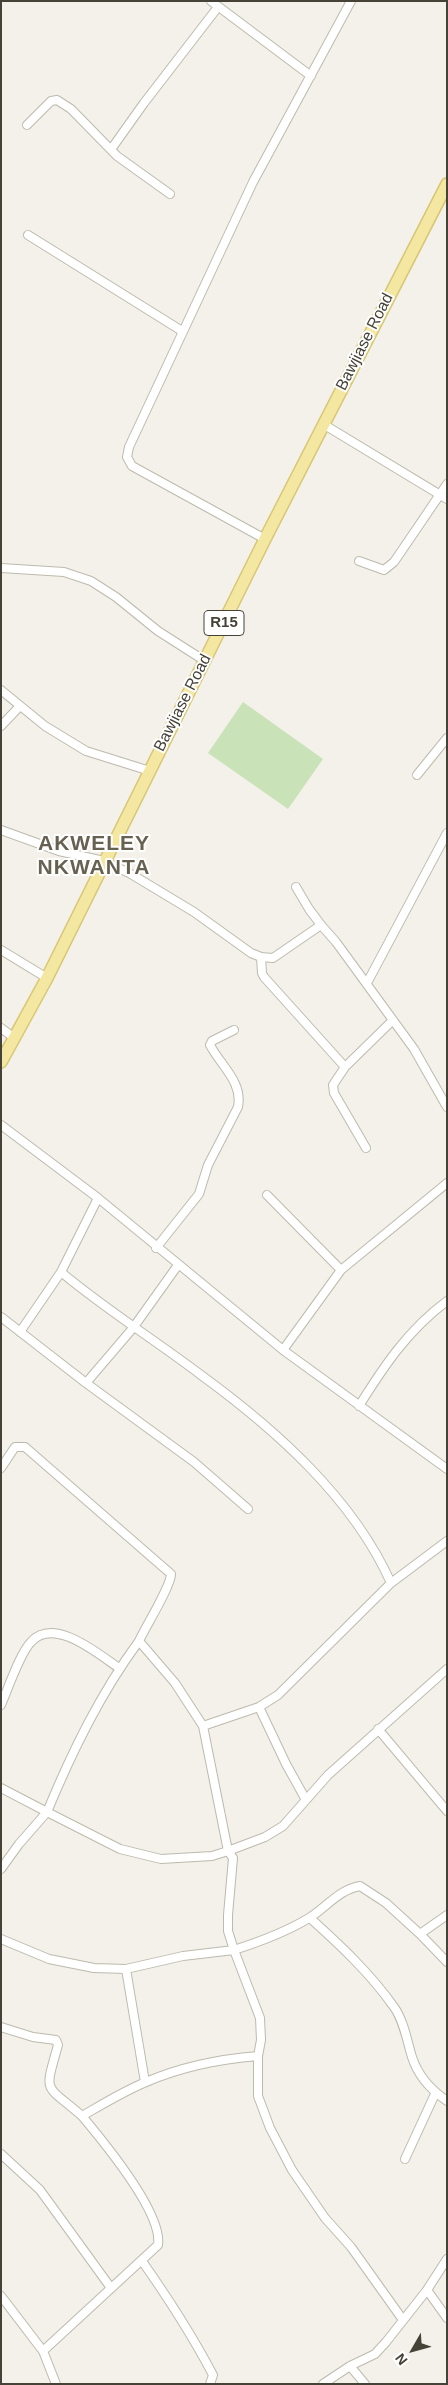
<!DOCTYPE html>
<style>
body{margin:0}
#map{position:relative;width:448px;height:2385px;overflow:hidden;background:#f3f1e9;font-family:Arial,sans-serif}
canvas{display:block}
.frame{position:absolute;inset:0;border:2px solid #464238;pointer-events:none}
.north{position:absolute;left:388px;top:2325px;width:50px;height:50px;-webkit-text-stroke:4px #fff;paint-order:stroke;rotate:232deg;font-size:14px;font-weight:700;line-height:20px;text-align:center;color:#464238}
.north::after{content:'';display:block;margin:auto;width:18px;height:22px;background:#464238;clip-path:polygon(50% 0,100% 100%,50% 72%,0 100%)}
</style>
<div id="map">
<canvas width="448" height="2385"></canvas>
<div class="frame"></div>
<div class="north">N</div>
</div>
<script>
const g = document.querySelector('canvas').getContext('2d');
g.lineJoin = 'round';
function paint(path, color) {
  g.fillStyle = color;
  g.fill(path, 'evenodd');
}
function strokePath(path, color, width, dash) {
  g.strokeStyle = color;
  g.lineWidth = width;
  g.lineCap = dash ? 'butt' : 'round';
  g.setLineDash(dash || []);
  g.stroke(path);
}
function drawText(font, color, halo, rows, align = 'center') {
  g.font = font + ' Arial,sans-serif';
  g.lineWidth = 4;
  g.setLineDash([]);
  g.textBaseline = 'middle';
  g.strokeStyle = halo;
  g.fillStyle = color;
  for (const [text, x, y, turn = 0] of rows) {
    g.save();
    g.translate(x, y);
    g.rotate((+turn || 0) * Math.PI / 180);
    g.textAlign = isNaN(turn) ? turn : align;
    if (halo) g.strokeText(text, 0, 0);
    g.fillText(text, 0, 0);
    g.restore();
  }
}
paint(new Path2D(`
 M243,702L323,759L288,809L208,753Z`), '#c9e2b7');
const minor = new Path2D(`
 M211,1L311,76
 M27,125L51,101L57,100L71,109L117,156L170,194
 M112,148L144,103L218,7
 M28,235L182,331
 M323,424L447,499
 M265,539L132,466L127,457L129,447L253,182L351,1
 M359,561L384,570L394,562L447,484
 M1,568L64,572L91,581L116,597L158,631L205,661
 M1,690L45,726L86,751L150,771
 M1,726L20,706
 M417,775L447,738
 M1,830L59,851L104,861L131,874L194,912L251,953L261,957L273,958L321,925L336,942L414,1049L447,1107
 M296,887L309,909L321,925
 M1,950L47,978
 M261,957L262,973L264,977L345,1067
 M367,983L447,833
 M1,1028L13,1037
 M1,1125L98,1198L283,1350L447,1469
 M366,1148L334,1093L333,1085L345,1067L393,1020
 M267,1195L341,1270
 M98,1198L61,1272C105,1309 155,1340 201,1375C275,1429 353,1498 391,1583L447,1541
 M156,1248L199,1194L208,1165L238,1107C243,1082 221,1066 210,1045L212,1041L234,1030
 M1,1317L86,1383L194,1462L248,1509
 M20,1332L61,1272
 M283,1350L341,1270L447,1183
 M86,1383L133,1328L178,1265
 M359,1406C384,1366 408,1330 447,1301
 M1,1468L15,1447H25L171,1574C171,1586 146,1626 139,1641L175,1683L203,1726L259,1707L278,1695L391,1583
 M139,1641C100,1694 72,1752 47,1812L120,1849L161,1859L212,1856L228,1851L265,1837L283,1826L328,1775L447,1669
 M1,1705C8,1689 20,1653 31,1642C54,1616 98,1654 119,1668
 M259,1707L286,1764L306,1800
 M378,1729L447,1811
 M1,1788L47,1812L19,1844L1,1869
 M310,1918C340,1945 370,1973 394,2007C404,2021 407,2041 412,2057C418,2076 431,2090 447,2101
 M420,1934L447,1962
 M1,1939L49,1959L94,1968L126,1969L183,1956L234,1950L228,1931V1915L233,1858L228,1851L203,1726
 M126,1969L145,2082
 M1,2027L33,2037L56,2040L58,2045C44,2095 44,2083 82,2116
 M1,2154L40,2190L111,2288
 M405,2159L435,2094
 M142,2261C168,2298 192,2335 213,2375L210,2384
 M427,2290L447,2318
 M1,2296L43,2351L56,2384
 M403,2320L351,2247L325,2218L292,2170L270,2128L258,2096V2056L261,2040L260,2018L234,1950C259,1942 286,1932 309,1918C327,1907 338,1890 360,1886L386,1903L420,1934L447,1915
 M43,2351L158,2245C163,2213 103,2141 82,2116C103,2104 124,2091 146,2082C181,2067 220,2059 258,2056
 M350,2366L365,2384
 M323,2384L350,2366L375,2354L386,2342L427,2290L447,2259`);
const primary = new Path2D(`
 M1,1062L47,978L265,539L447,184`);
strokePath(minor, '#bdbaad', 10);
strokePath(primary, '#d7c673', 14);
strokePath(minor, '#fff', 8);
strokePath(primary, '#f3e7a2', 11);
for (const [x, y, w] of [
 [224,623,40]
]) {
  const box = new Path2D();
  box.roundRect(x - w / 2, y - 12.5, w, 25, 4);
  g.fillStyle = '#fff';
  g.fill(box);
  strokePath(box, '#464238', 1);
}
drawText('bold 15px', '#464238', null, [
 ["R15",224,623]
]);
drawText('16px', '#464238', '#fff', [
 ["Bawjiase Road",365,342,-63],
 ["Bawjiase Road",183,703,-63]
]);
g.letterSpacing = '1px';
drawText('bold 21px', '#676151', '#fff', [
 ["AKWELEY",94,844],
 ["NKWANTA",94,868]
]);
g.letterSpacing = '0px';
</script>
